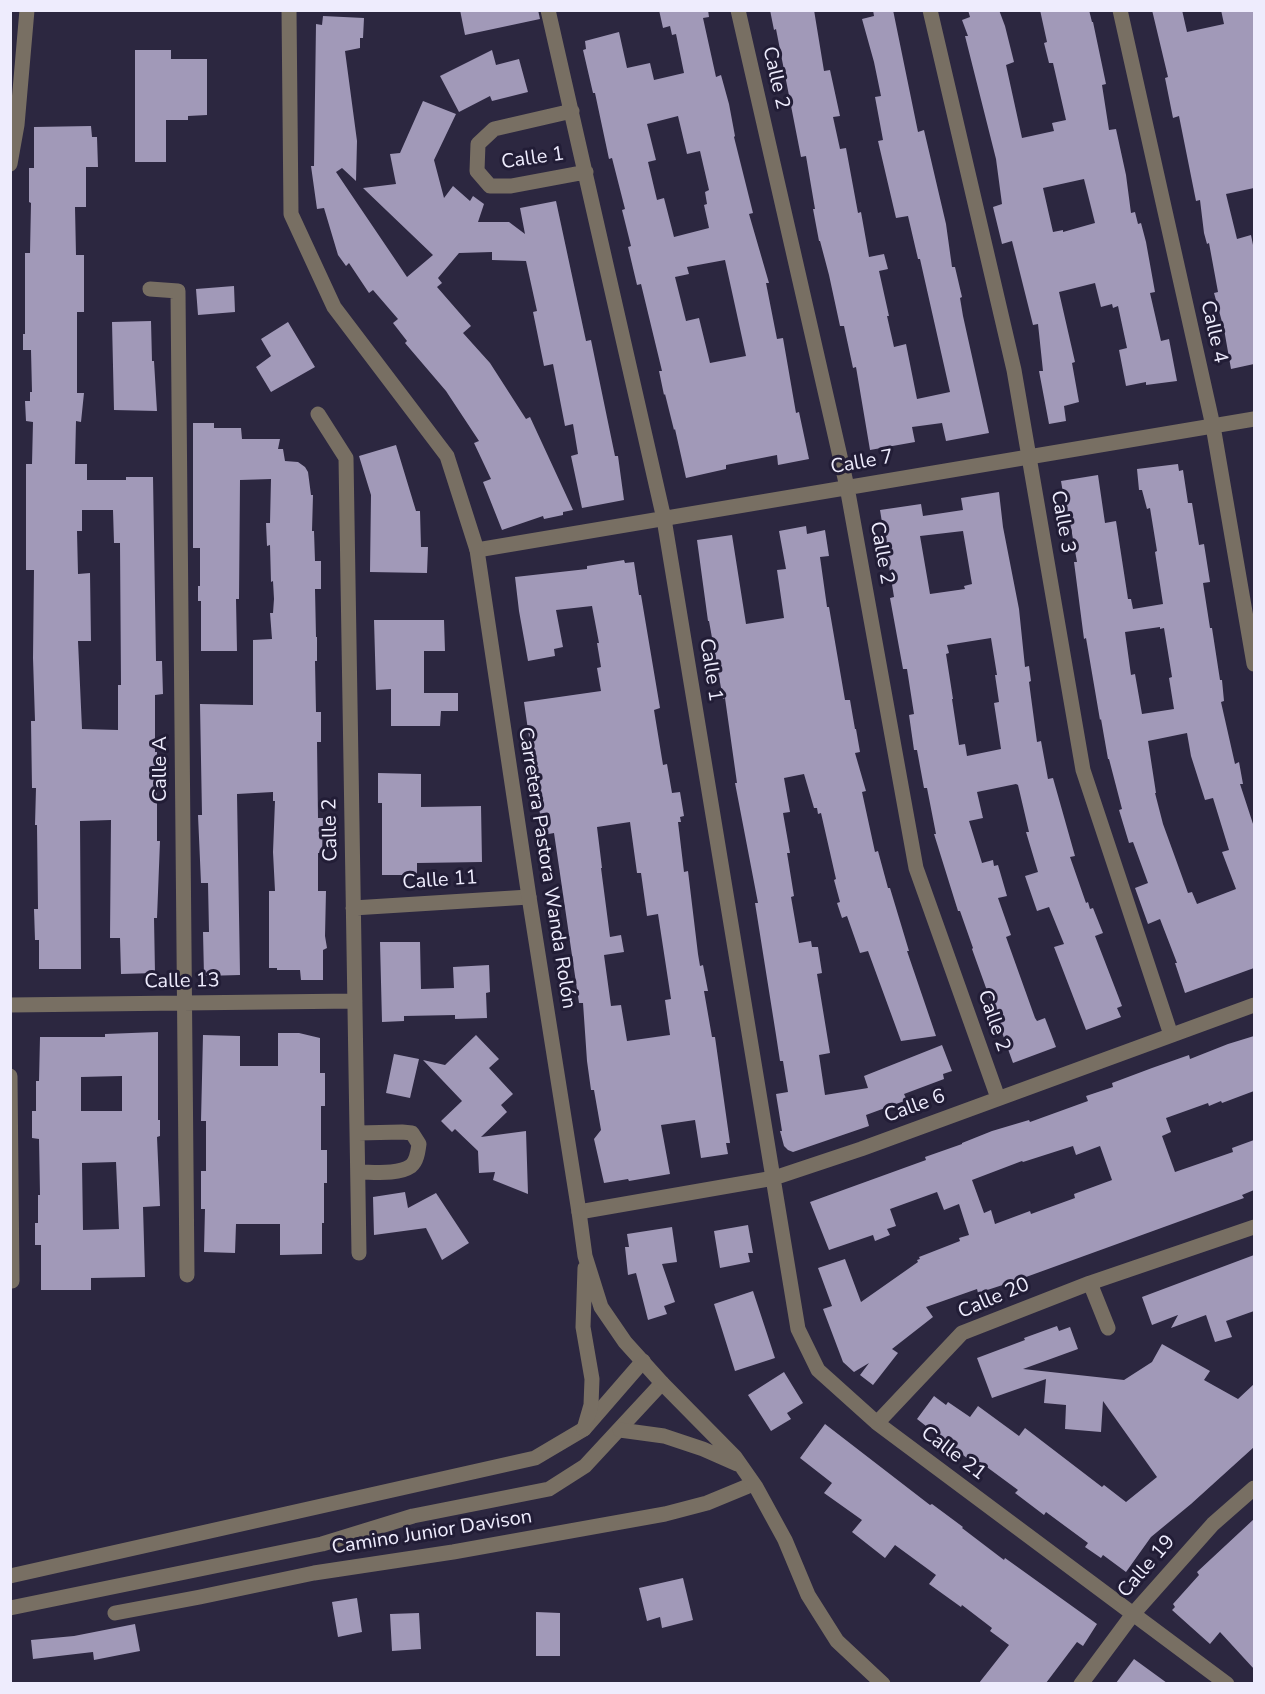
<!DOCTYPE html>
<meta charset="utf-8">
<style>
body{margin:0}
#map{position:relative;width:1265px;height:1694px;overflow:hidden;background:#2c2740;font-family:"Nunito Sans",sans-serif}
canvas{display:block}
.frame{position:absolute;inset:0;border:12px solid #eeecfd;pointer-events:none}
</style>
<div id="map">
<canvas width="1265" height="1694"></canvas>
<div class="frame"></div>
</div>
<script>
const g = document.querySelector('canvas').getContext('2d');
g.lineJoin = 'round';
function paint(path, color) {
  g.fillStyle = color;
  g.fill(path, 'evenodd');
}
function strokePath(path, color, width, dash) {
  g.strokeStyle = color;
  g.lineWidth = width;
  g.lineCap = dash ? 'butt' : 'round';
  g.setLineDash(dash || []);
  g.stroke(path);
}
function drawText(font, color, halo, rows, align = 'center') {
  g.font = font + ' "Nunito Sans",sans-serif';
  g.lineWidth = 6;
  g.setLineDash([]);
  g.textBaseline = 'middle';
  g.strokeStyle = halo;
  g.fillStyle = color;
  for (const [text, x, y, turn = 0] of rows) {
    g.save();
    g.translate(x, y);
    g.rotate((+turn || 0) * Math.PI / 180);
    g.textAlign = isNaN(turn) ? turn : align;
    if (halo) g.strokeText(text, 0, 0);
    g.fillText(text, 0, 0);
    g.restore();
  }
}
paint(new Path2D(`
 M460,10H538L540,19L465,35Z
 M659,10H708L709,17L703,18L716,77L721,75L729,104L735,136L734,137L753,213L749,214L769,283H766L777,339L783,338L796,413L799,412L809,459L778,465L777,455L726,465V469L686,478L675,429L674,430L665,394L664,395L659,371H662L641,284L637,285L628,247L631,246L622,210L625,209L612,158L609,159L595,93H593L583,50L586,49L585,41L619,32L627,68L650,63L654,80L684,73L676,34L672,35L670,26L663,28ZM678,116L687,154L700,151L709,190L705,192L707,204L704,205L709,228L674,237L664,198L657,200L648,162L656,160L647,124ZM725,260L746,356L710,363L699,318L686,321L675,277L689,274L687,267Z
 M770,10H814L824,71L830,70L840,116L833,117L840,149L846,148L858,213L861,212L869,257L884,254L888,269L879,271L889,316H887L894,347L906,344L917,399L950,392L920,259H918L908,216L896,218L878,141L883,140L875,97L881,96L874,62L862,19L874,16L873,10H893L918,132L924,130L946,224L952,267H955L962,297L960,298L963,316L989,433L946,441L942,423L912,427L915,442L870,450L856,367L853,368L844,326H840L829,275L820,241H819L813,209H815L806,156L801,157L776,29L774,30Z
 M968,10H999L1005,26L1014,62L1006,65L1022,138L1054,131L1052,123L1066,120L1053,63H1049L1044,43L1047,42L1040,10H1089L1092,22H1093L1106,84L1102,85L1109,130L1116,129L1126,175L1131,213L1135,212L1138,224L1141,223L1146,242L1155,292L1150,293L1161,341L1169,339L1177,381L1146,385V382L1126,386L1119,350L1127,348L1118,306L1113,308L1112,304L1101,307L1095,283L1059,292L1075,362L1072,363L1079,402L1064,406L1066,421L1049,424L1039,371H1043L1038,324L1033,325L1012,241L1002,244L993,207L1002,204L996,159L965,36H968L962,20L970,17ZM1084,179L1095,223L1063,232V230L1053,232L1043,188Z
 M1152,10H1182L1187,32L1224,24L1221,10H1254V188L1226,194L1237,239L1251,235L1254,250V364L1231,369L1224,329L1214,293L1218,292L1209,243L1207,244L1204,233L1200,200L1196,201L1179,116L1173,118L1165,78L1168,77Z
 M323,16L364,18L363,38H360V48L345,51L357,141L356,181L342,168L336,172L407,277L433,255L363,188L396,184L390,154L400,153L423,101L456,114L434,160L444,198L453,186L470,201L473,196L484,204L478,222H509L525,234L520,208L556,201L586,341L591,340L615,456H618L624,500L582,508L571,456L578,454L573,424L565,426L553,364L544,366L533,312L537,311L526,261L492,260V252L459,253L438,278L442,283L437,287L471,326L463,333L490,363L526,419L530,417L573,510L563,512V515L544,519L543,516L502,530L483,482L491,479L474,443L479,441L446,391L405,343L407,341L393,323L398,319L373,290L369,293L349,263L346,266L338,255L324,208L317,209L311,166H314L316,24L322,25Z
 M135,50H171V59H207V115L188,116V120H166V162H135Z
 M492,50L496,65L519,59L528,92L492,101L490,96L459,112L440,76Z
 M91,126L92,137H97L98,167H86V207H75L76,255H84V312H77V393H84L81,422L76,421L75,464H87V480H126V477H153L156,661H162L163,694L155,695V752H157V841H160L157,918H154L155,973L121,974L120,938H110L111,820L80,821L81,969H39V940H35L34,909H38L37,825H35L36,788H32L31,721H35L33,658L34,570H26V464H32L33,422L26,421L25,401H30V392H32L31,350H23V334H25V253H30L31,203L29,202V168H34V127ZM82,510H113L114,543H120L121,685H118V730L82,729L78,641H91L90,573L78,574L77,531H82Z
 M234,286L235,312L198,315L196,289Z
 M151,321L152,361H154L157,411L114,410L112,322Z
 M288,322L315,367L271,392L256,367L271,356L261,339Z
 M193,423H214V428H241L242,439H280L278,449H283L285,461L298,462L305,467L308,472L311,495H313L312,531H314L315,561H321V589H315L316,637H317V661H315L316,712H321V742H317L318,818H323L322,853H318V891H326L325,936L327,948L323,950V980H301L300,970H277V968H269V891H275L273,852L275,801H273V792L237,794L240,975L204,976L203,932H209L208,883H201L198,815H202L200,704L253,705V640L272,639L270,613H273L274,599L273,581L271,582L270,545L267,546L266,523H270L271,479L240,480L239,599H236L237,651H201V601H198V586H200V548H193Z
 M396,445L416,511H420L421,547H428L427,573L370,572L371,495L359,456Z
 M1178,464L1179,471L1183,470L1188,503H1192L1199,545L1204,544L1210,582L1203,583L1210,628H1212L1220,680H1222L1224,701L1221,702L1235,764L1239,762L1243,784H1240L1254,827V968L1185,993L1175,963H1177L1160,919L1148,924L1135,888L1148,883L1133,842L1129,843L1119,810L1122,809L1109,759H1108L1101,719L1100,720L1086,638L1084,639L1074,562H1077L1070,522L1068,523L1061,481L1098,475L1105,523L1116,521L1128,599H1131L1133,609L1163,604L1155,552L1157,551L1150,508L1147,509L1142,490H1139L1137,469ZM1160,627V629L1164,628L1172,677L1169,678L1174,709L1142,714L1135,674L1131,675L1125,632ZM1187,733L1191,756L1205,800L1213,798L1229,850L1222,852L1236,889L1197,904L1192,892L1188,893L1163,824L1155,793H1156L1148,741Z
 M999,492L1003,527L1019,609L1025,667L1029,666L1031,681L1029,682L1037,742L1041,741L1048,779L1053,778L1075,856L1070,857L1086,903L1088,902L1090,909L1093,908L1103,933L1095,936L1122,1006L1117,1008L1121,1017L1086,1030L1054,947L1064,944L1049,907L1037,911L1025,876L1038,872L1026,832H1029L1018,785L1016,784L977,792L983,818L969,821L982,863L993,860L994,866L998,865L1007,896L998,898L1011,935L1006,937L1035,1018L1037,1021L1045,1018L1056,1047L1013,1063L972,949L973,948L960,911H958L934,834H936L927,788H924L917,750H914L909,715L914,714L907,669H903L890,598L894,597L880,510L921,504L923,516L963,510L961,498ZM963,531L972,584L964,586L965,589L930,594L920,536ZM991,638L997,675H995L999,702L994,703L1001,749L967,756L965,744L959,745L952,699H953L946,654L949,653L947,645Z
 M806,526L807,534L825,530L829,556L820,557L827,607H829L845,700H850L855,729H856L860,752L855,753L866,791L862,792L875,852L878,851L888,888H890L909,951H907L936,1036L901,1041L868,951L860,953L847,916L842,918L837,903L840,902L834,880L836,879L821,813L818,814L817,808H814L804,774L784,778L790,812L783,813L790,853H787L794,896L791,897L799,943L811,941L812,947H818L822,973L817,974L830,1053L819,1055L825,1095L868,1088L864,1076L942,1045L952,1071L943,1074L944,1079L904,1094L907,1100L866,1115L869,1126L793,1152L788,1150L784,1146L780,1131H782L776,1094L788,1092L783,1061H780L776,1035L755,903H758L735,783H737L725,698L723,699L709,621H708L697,540L732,535L746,624L784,618L777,570L786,569L779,531Z
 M624,560L625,563L634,562L639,595H641L660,708L654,710L663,765L667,764L672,793L680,792L684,816L680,817L681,822H678L684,872L688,871L698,954L700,966L703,965L708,991H704L712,1037H715L730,1143H726L728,1154L701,1158L695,1120L661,1125L670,1174L629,1181L628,1179L604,1183L594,1139L601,1130L594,1090H591L587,1061L583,1003H579L554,833L543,835L524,702L601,691L597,668L601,667L597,643H599L592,606L556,610L563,647L554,649L555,656L528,661L519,611L515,577L587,569V566ZM630,822L637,873H641L647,916L658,914L671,999L665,1000L670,1035L627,1041L621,1005L611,1006L604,955L624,952L621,935L610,937L601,868H602L597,827Z
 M374,620H444L445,651H424V693H458V711H441L440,726H391V689L376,690Z
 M378,773L421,774V807L481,806L482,862L417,863V875H382V803H378Z
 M380,942H420L421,989L454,988L453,967L489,965L490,992L486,993L487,1018L455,1019V1015L404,1016V1021L382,1022Z
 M158,1032V1120H160V1136L157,1137L160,1206L143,1207L145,1277L91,1278V1290H41V1245H35V1223H38V1195H40L39,1139L32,1138V1111H36V1081H39L40,1037H105V1034ZM122,1076V1111H81V1077ZM116,1162L119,1229L83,1230L82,1163Z
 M278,1033H299L320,1038V1073H325V1106H321V1150H327V1183H324V1223H322V1254L280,1255V1224H236L235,1253L204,1252L205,1209H201V1171H206V1121H201L203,1035L240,1036V1066H278Z
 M476,1035L499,1059L489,1068L513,1094L501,1105L507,1112L481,1137L526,1131L528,1194L493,1180L495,1172L479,1173L478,1151L455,1129L452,1132L441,1121L462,1101L423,1060L445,1065Z
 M1254,1036V1091L1222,1103L1221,1101L1209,1106L1208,1103L1166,1118L1171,1132L1162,1136L1175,1172L1233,1152L1232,1148L1254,1140V1190L1242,1195L1244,1198L1015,1281L978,1293L977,1289L926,1307L933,1317L892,1349L898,1353L873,1385L860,1375L869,1363L854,1372L843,1362L823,1309L832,1306L818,1268L845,1259L861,1302L918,1262L917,1260L920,1259L919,1257L960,1241L959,1238L969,1235L959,1204L944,1210L937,1192L890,1209L896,1226L887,1229L890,1235L875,1241L873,1235L829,1250L810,1202L926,1160L925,1157L962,1144V1143L992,1131L1029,1120L1030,1122L1088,1101L1086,1096L1113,1087L1112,1083L1152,1068L1189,1055L1190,1059L1228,1044ZM1073,1146L1076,1155L1100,1146L1112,1180L1074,1194L1075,1198L1031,1214L1030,1211L995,1224L991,1210L984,1213L972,1180L1022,1161L1023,1162Z
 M394,1054L419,1059L410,1098L386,1093Z
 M405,1192L408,1208L436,1193L469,1243L442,1260L426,1228L374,1235L373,1197Z
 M748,1225L753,1253H748L750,1262L720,1268L714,1231Z
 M672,1227L677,1262L662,1264L675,1302L664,1306L667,1314L648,1320L636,1273L628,1275L625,1247H629L627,1234Z
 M1254,1255V1311L1226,1321L1232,1337L1215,1342L1206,1315L1171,1328L1178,1315L1152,1325L1142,1297Z
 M753,1291L775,1358L735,1371L714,1304Z
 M1057,1326L1059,1331L1070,1327L1078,1349L1023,1369L1124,1380L1152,1362L1162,1344L1210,1371L1204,1380L1238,1399L1254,1384V1447L1191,1504L1151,1537L1126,1572L1103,1555L1101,1558L1085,1547L1088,1543L1046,1512L1044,1515L1015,1493L1018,1490L980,1462L977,1466L917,1419L934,1396L946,1405L948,1402L970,1417L978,1406L1019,1436L1025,1428L1102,1487L1104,1485L1126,1502L1157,1477L1103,1401L1101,1432L1065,1429L1066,1405L1044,1403L1046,1379L992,1398L977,1358L1025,1340L1024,1338Z
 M784,1372L803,1403L787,1413L791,1419L771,1431L748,1395Z
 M825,1424L930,1505L932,1504L963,1527L962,1528L1004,1560L1005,1558L1097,1624L1083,1646L1077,1642L1046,1683H979L1009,1645L990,1631L992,1628L962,1605L961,1607L929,1584L936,1575L895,1545L885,1558L852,1532L862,1520L824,1493L832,1483L800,1458Z
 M1254,1519V1669L1220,1632L1210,1644L1172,1610L1175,1607L1173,1604L1199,1575L1197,1572Z
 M683,1578L693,1620L662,1628L660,1617L647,1621L639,1588Z
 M357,1598L362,1632L338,1637L332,1602Z
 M536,1612L560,1613V1656H536Z
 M419,1613L421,1649L392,1651L390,1614Z
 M135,1624L140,1651L94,1660L93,1652L33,1659L31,1640L74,1636Z
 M1134,1659L1167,1683H1116Z`), '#a199b8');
strokePath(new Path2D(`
 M548,10L664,519L798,1329L818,1370L877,1423L1227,1684
 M738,10L847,487L916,868L998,1098
 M930,10L1014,370L1083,770L1171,1035
 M1120,10L1213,426L1254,664
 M572,111L494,129L478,144L477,171L490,186H511L586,172
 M10,164L17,125L27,10
 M150,289L178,291L187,1275
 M318,414L346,458L359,1253
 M477,550L1254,419
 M353,908L529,897
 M10,1005L355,1001
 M10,1076L12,1281
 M358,1133L402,1132L412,1133L419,1144C418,1151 417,1161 411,1166C398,1175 374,1172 359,1172
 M579,1212L774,1178L861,1149L1254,1005
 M1090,1283L1108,1328
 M877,1423L962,1333L1090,1283L1254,1227
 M10,1576L535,1458L584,1429L643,1361
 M10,1608L322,1544L413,1516L549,1489L585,1466L662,1383
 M115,1613L200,1597L314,1573L453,1552L665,1514L707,1503L753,1484
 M1081,1684L1133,1614L1213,1524L1254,1488`), '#786f63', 15);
strokePath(new Path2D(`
 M289,10L291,214L334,307L447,456L477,550L529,897L579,1212L585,1256L601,1307L625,1342L662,1383L735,1457L756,1487L785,1540L808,1595L837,1641L883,1684
 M584,1429L591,1405L592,1379L583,1327L585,1268
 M620,1430L664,1436L703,1449L737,1464`), '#786f63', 15);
drawText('20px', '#eeecfd', '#221d36', [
 ["Calle 2",775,78,77],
 ["Calle 1",533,159,-8],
 ["Calle 4",1213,332,77],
 ["Calle 7",862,463,-10],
 ["Calle 3",1062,522,80],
 ["Calle 2",881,553,80],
 ["Calle 1",710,670,81],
 ["Calle A",161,769,-90],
 ["Calle 2",331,830,-91],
 ["Carretera Pastora Wanda Rolón",546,868,81],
 ["Calle 11",440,881,-4],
 ["Calle 13",182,982,-1],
 ["Calle 2",993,1021,71],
 ["Calle 6",915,1107,-20],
 ["Calle 20",994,1299,-23],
 ["Calle 21",953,1454,37],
 ["Camino Junior Davison",432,1533,-9],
 ["Calle 19",1147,1567,-49]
]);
</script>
